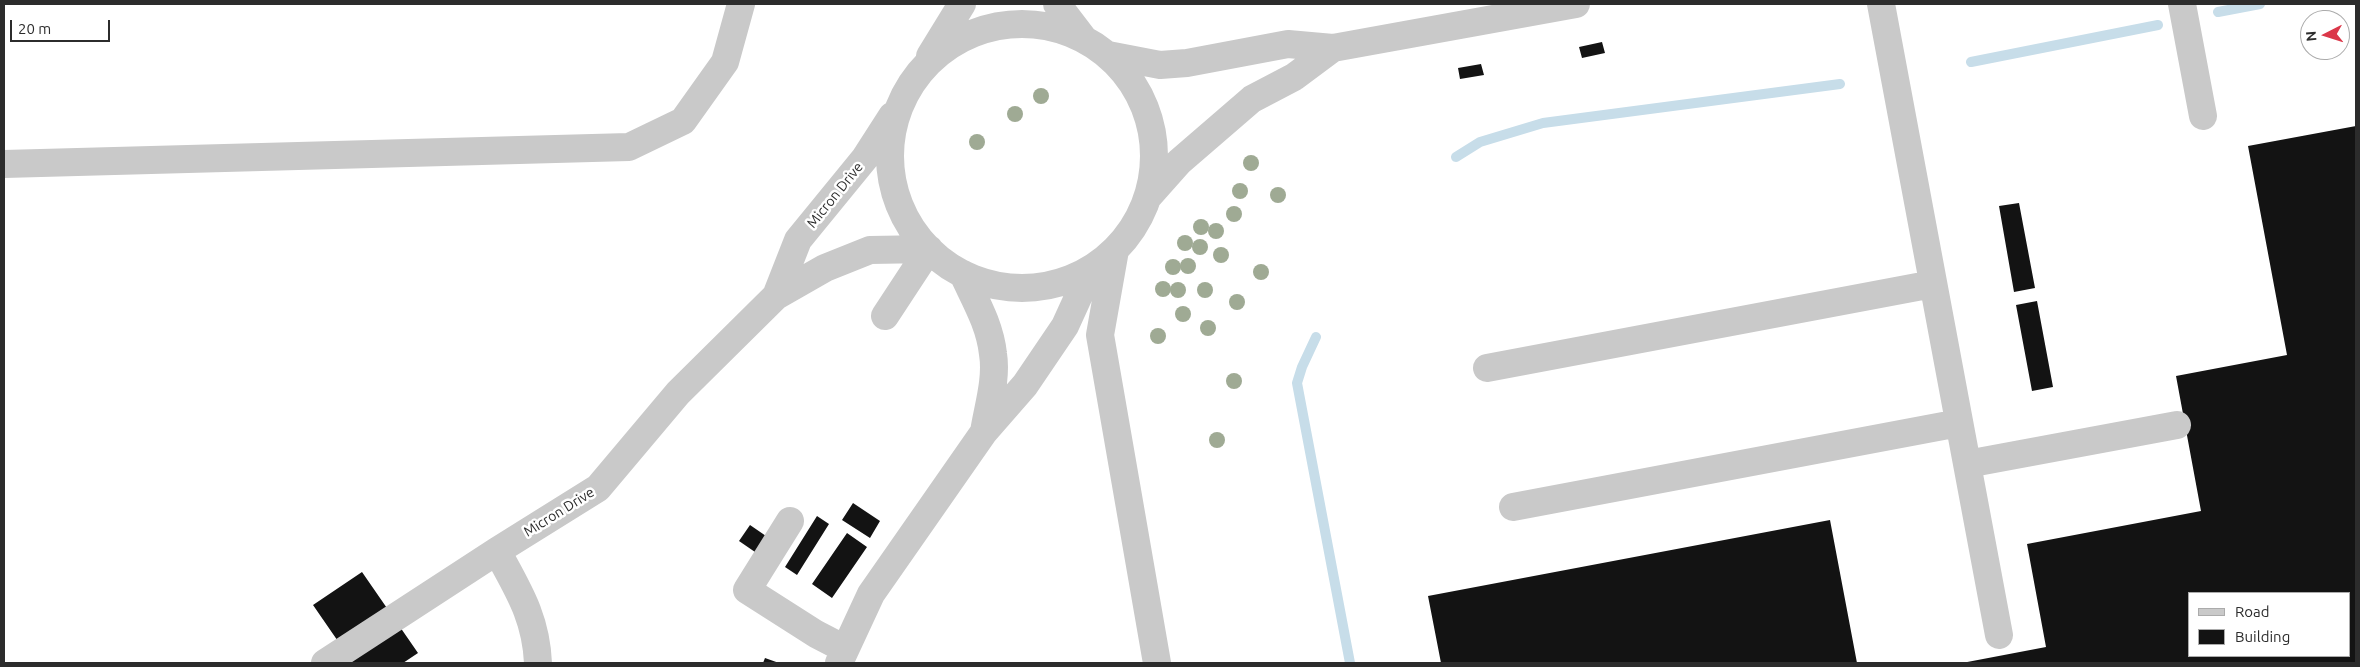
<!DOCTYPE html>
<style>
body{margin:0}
#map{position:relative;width:2360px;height:667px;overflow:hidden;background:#fff;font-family:Ubuntu,sans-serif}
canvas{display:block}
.frame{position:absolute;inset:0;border:5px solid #2c2c2c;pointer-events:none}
.legend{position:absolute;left:2188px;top:592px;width:162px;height:65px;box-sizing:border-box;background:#fff;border:1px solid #ababab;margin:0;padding:6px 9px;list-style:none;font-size:15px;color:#2c2c2c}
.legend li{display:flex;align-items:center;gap:10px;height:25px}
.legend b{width:25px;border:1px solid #ababab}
.north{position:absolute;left:2300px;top:10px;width:50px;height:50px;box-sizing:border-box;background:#fff;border:1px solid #ababab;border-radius:50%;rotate:265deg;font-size:14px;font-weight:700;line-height:20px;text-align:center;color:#2c2c2c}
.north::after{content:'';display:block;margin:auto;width:18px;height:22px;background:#db3749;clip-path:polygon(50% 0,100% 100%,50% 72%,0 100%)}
.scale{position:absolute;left:10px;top:20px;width:100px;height:22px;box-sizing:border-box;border:2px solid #2c2c2c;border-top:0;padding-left:6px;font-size:15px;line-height:18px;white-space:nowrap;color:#2c2c2c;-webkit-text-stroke:4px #fff;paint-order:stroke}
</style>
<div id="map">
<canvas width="2360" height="667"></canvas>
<div class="frame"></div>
<ul class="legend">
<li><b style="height:6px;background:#c9c9c9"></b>Road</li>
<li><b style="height:14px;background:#131313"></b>Building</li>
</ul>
<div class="north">N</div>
<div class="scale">20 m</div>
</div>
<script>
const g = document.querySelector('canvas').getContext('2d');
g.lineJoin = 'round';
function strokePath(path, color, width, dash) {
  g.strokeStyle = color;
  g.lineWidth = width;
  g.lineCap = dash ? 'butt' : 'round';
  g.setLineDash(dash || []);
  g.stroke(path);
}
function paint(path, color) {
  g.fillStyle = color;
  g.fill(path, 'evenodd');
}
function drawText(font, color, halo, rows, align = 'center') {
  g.font = font + ' Ubuntu,sans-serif';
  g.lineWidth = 5;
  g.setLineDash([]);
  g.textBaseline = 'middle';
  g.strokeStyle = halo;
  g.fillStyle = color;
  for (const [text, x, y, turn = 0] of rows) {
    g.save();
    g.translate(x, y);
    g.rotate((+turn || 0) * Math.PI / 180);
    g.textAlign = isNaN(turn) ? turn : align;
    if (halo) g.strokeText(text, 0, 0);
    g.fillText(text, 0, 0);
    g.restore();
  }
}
strokePath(new Path2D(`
 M2218,12L2260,4
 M1971,62L2158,25
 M1456,157L1480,142L1543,123L1840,84
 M1316,337L1302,367L1297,383L1350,663`), '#c7dde9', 10);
paint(new Path2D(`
 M1602,42L1605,53L1582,58L1579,47Z
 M1481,64L1484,75L1460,79L1458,68Z
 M2356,126V663H1962L2046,647L2027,544L2201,511L2176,376L2287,355L2248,146ZM2189,593H2349V656H2189Z
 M2019,203L2035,288L2014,292L1999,206Z
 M2037,301L2053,387L2032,391L2016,305Z
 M853,503L880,521L870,538L842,520Z
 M817,516L829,524L797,575L785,567Z
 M1830,520L1857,663H1441L1428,596Z
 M750,525L766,536L755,552L739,541Z
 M847,533L867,547L832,598L812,584Z
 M362,572L418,653L403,663H353L313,605Z
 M765,658L779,663H763Z`), '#131313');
strokePath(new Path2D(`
 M1057,4L1083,38
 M1881,4L1999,635
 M2182,4L2203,116
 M890 156a132 132 0 1 1 264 0a132 132 0 1 1-264 0Z
 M1108,55L1160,65L1187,63L1288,44L1333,48L1576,4
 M930,56L962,4
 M4,164L629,147L683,121L725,62L741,4
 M1147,198L1179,162L1252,99L1294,77L1333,48
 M1115,250L1100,335L1157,663
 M963,274C975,300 990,325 993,354C997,379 988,407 984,432
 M776,296L798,240L865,158L892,116
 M885,316L929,249
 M1487,368L1933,284
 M1967,464L2177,425
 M1513,507L1959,423
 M790,521L747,590L816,634L845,649
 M497,551C518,590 536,617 538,663
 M325,663L497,551L598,488L678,393L776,296L825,268L870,250L929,249
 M839,663L871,594L984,432L1025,385L1065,326L1091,269`), '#c9c9c9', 28);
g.fillStyle = '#9faa94';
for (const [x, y] of [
 [1041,96],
 [1015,114],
 [977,142],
 [1251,163],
 [1240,191],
 [1278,195],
 [1234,214],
 [1201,227],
 [1216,231],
 [1185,243],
 [1200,247],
 [1221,255],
 [1188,266],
 [1173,267],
 [1261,272],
 [1163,289],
 [1178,290],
 [1205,290],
 [1237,302],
 [1183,314],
 [1208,328],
 [1158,336],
 [1234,381],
 [1217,440]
]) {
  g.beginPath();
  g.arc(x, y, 8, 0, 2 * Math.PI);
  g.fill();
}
drawText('14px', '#2c2c2c', '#fff', [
 ["Micron Drive",835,195,-51],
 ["Micron Drive",559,512,-32]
]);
</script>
